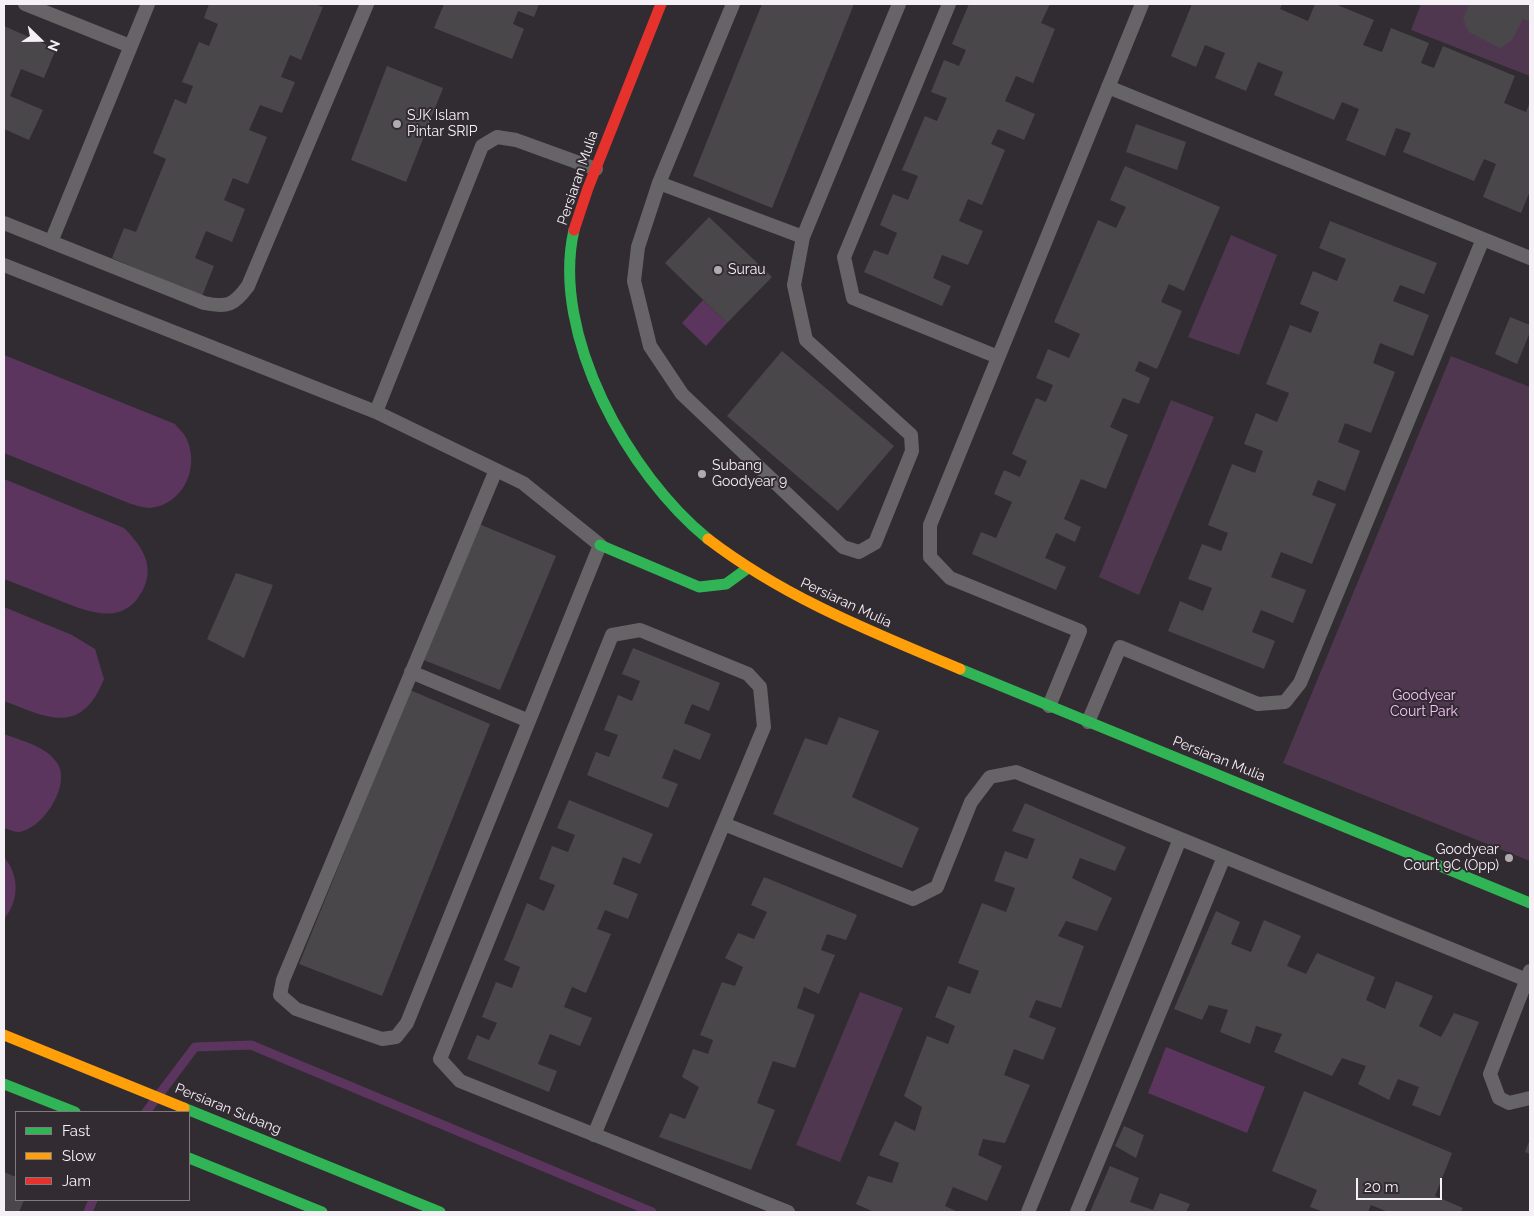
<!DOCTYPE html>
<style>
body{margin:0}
#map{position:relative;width:1534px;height:1216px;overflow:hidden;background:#312c31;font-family:Raleway,sans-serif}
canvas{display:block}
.frame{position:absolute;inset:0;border:5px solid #f5f0f5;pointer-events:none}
.legend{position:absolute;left:15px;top:1111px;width:175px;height:90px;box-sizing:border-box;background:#322b32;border:1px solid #807a80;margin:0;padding:6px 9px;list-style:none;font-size:15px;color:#f5f0f5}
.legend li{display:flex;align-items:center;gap:10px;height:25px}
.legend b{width:25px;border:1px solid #807a80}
.north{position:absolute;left:15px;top:15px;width:50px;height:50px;-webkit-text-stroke:4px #322b32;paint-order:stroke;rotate:112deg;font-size:14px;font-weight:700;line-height:20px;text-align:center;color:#f5f0f5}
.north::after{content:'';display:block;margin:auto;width:18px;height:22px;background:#f5f0f5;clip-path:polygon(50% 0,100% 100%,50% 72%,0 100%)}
.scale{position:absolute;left:1356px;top:1178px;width:86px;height:22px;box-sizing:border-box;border:2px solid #f5f0f5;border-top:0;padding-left:6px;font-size:15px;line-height:18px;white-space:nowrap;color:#f5f0f5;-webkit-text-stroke:4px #322b32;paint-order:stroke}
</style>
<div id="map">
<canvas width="1534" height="1216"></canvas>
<div class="frame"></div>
<ul class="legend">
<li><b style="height:6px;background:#30b455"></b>Fast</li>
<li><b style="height:6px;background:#ff9f0a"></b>Slow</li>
<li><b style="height:6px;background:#e5322d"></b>Jam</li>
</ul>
<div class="north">N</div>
<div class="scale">20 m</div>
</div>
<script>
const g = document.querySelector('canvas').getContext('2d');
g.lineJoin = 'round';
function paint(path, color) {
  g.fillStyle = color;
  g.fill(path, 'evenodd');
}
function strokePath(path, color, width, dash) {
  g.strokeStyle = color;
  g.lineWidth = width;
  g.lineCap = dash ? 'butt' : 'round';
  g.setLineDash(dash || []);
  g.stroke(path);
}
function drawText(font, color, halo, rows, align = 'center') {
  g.font = font + ' Raleway,sans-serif';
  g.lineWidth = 4;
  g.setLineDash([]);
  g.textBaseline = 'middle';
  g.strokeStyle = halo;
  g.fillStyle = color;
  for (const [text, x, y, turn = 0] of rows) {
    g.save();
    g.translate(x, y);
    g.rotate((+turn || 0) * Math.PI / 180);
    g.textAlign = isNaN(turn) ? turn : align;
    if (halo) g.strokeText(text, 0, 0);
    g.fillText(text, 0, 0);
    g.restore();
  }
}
paint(new Path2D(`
 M1421,4H1530V76L1411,30Z
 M1231,235L1277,255L1239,355L1188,337Z
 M1451,356L1530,387V861L1283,763Z
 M1171,400L1214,417L1139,595L1099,577Z
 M860,992L903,1008L840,1162L796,1145Z`), '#4f3750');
paint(new Path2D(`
 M703,300L727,323L706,346L682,323Z
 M4,355L175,424C179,429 185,434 187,440C200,469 182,505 150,508C144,508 136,505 131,504L4,453Z
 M4,479L124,528C139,543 154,562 145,585C127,628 91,613 58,600C40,593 22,586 4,579Z
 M4,607L72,635L95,649L104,679C81,736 48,718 4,701Z
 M4,734C22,741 46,746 57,763C72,784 43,829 19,832C14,832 8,829 4,828Z
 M4,857C20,876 19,901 4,919Z
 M1166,1047L1265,1087L1247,1133L1148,1093Z`), '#5c355e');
strokePath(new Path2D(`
 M146,1112L195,1047L251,1045L652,1212
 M88,1212L93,1200`), '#5c355e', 9);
paint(new Path2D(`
 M209,4H315L323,7L301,60L290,55L281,77L295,82L282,113L260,105L249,130L267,137L248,184L233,178L224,200L245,209L232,242L206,231L195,258L214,266L202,296L112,258L124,228L136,232L166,159L153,153L175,99L186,104L193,86L182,82L199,42L209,46L218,24L204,18Z
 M444,4H539L534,17L518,11L513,24L524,29L512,59L434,28Z
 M762,4H854L772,208L693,176Z
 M969,4H1050L1041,23L1055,29L1033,83L1016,76L1005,101L1035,114L1024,140L998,129L991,144L1005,150L982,205L968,199L959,221L983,231L968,265L942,255L933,278L951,286L942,306L864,272L874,250L888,255L897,233L880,225L893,194L908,200L918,176L902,170L925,116L937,121L947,98L931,92L944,60L959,66L966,50L952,44Z
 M1192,4H1282L1280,9L1308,21L1315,4H1335L1374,20L1363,45L1382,52L1391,28L1429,43L1421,63L1434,68L1443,46L1515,76L1504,103L1526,112L1530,102V191L1521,213L1483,197L1496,164L1484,159L1474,181L1403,152L1411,133L1396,128L1385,156L1346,140L1359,109L1342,102L1334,120L1274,95L1283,72L1258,62L1246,91L1215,78L1225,53L1205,45L1196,67L1171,56Z
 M1465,4H1530V22L1523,19L1512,40L1500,48L1469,32L1463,19L1469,5Z
 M4,26L56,49L44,78L21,69L10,96L43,110L29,140L4,129Z
 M387,66L443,88L406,182L351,160Z
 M1136,124L1186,142L1177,170L1126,152Z
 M1125,166L1220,207L1184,291L1169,284L1161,302L1182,311L1157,369L1139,361L1135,371L1150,378L1139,404L1123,398L1110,427L1128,435L1106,489L1081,479L1064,519L1081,527L1075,542L1056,533L1045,558L1066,567L1056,590L972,554L981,532L996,538L1012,502L994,494L1004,470L1020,477L1027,461L1012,454L1036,398L1046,402L1053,385L1036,378L1048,349L1069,358L1080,334L1054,322L1098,220L1116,228L1126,207L1110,200Z
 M709,217L772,277L727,323L665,263Z
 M1330,221L1437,263L1424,294L1400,285L1393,301L1429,315L1413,356L1380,343L1373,363L1395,372L1371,433L1345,423L1338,442L1360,451L1345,491L1318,480L1312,495L1336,504L1312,564L1281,552L1271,577L1306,590L1293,623L1261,610L1252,632L1275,641L1264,669L1168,631L1180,601L1203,611L1212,588L1188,579L1202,544L1221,551L1228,533L1208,525L1232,464L1255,473L1263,451L1244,444L1256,413L1277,422L1289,393L1266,384L1290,325L1311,333L1319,312L1300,304L1313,271L1337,281L1346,259L1319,248Z
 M1510,317L1530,325V332L1517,364L1495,354Z
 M782,351L894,446L838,511L727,416Z
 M479,524L556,556L500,690L421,659Z
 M236,573L273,585L244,658L207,639Z
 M633,648L720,683L709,711L692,704L684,723L711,734L700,760L674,749L662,778L678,784L668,808L587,775L596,752L609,757L618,735L604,730L618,695L632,701L640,681L622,674Z
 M410,690L490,724L382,996L299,964Z
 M839,717L879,731L852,797L919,828L902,868L773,814L805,738L827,745Z
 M569,800L653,834L640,864L623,857L613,884L638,894L628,919L605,910L597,929L611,934L586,993L572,987L564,1007L592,1018L580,1046L550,1034L538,1064L557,1071L549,1092L467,1059L477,1035L489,1040L497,1023L482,1017L496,982L512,988L520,967L504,960L527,903L544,911L555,885L539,879L552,846L568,852L575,835L557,828Z
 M1025,803L1126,847L1115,871L1080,858L1072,878L1112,898L1097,931L1066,921L1058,936L1084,946L1061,1008L1036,1000L1029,1017L1056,1028L1043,1060L1014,1049L1004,1075L1030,1085L1005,1143L983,1139L978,1155L1002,1166L987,1201L953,1187L945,1206L958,1212H874L856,1204L868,1176L892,1183L899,1163L879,1155L895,1121L915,1131L922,1107L904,1096L927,1036L948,1044L955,1026L935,1017L948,986L970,994L979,971L958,963L982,903L1006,912L1015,888L994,881L1005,851L1027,859L1035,839L1012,831Z
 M764,877L857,915L846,940L827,934L821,950L835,955L819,994L804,987L797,1008L815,1015L795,1068L773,1061L757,1103L775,1110L751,1170L659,1137L670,1113L685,1119L699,1087L682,1077L693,1049L708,1054L713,1040L700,1035L722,982L735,986L743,967L725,958L738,933L754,939L767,912L751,905Z
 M1216,911L1240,922L1231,944L1251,952L1264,920L1301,936L1287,966L1306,974L1317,953L1375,977L1366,1000L1385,1009L1396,981L1433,996L1419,1026L1441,1037L1454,1013L1479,1022L1440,1116L1412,1105L1419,1087L1398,1079L1389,1100L1358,1084L1366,1066L1342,1058L1332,1076L1274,1052L1282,1034L1256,1026L1250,1044L1220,1032L1228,1010L1209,1005L1202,1020L1174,1009Z
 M1304,1091L1452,1153L1435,1196L1463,1208L1461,1212H1388L1371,1205L1368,1212H1324L1310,1207L1317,1190L1272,1171Z
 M1124,1126L1144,1135L1136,1158L1115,1146Z
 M1530,1139V1154L1525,1152Z
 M1110,1166L1139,1178L1130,1202L1153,1210L1160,1193L1190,1204L1186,1212H1090Z
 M4,1172L16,1177V1200H24L19,1212H4Z`), '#4a474a');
strokePath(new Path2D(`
 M25,4L130,46
 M733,4L659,183L638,247L634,281L650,346L682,394L843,547L859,552L875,543L912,451L911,435L806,340L794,285L803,237L899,4
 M949,4L844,257L853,298L998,357
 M1108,87L1483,239
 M659,183L803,237
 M4,223L204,303C228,308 234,305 248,286L367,4
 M51,242L148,4
 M4,265L376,412L523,483L600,545L407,1023L396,1037L382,1039L296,1009L280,995L283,980L496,470
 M376,412L482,146L497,137L516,140L596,169
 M411,672L529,721
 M1049,706L1080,631L950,578L930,557V525L1142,4
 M1088,722L1120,647L1258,704L1285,702L1300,683L1483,239L1530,258
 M724,824L913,899L937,887L971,802L990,777L1016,772L1527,980
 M1530,971L1490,1074L1499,1098L1509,1103L1530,1098
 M594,1135L764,727L760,687L748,674L640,630L612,635L440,1059L460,1081L788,1212
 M1028,1212L1180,839
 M1077,1212L1224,857`), '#676467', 14);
strokePath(new Path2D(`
 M574,230C550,335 629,475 708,539
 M600,545L699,587L726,584L748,568
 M960,669L1530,903
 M4,1084L75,1112
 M184,1108L440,1212
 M189,1158L322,1212`), '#30b455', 11);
strokePath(new Path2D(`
 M708,539C785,598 872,632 960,669
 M4,1035L184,1108`), '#ff9f0a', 11);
strokePath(new Path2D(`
 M574,230L588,188L661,4`), '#e5322d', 11);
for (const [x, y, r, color] of [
 [397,124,5,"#b0abb0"],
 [718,270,5,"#b0abb0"],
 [702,474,5,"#b0abb0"],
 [1509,858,5,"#b0abb0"]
]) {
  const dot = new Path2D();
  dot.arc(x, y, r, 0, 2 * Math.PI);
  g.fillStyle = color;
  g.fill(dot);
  strokePath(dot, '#322b32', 2);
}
drawText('14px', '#f5f0f5', '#322b32', [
 ["SJK Islam",407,116],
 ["Pintar SRIP",407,132],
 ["Surau",728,270],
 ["Subang",712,466],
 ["Goodyear 9",712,482],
 ["Goodyear",1499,850,"right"],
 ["Court 9C (Opp)",1499,866,"right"]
], 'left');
drawText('14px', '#f5f0f5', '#322b32', [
 ["Persiaran Mulia",578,178,-71],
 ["Persiaran Mulia",846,603,25],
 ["Persiaran Mulia",1219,759,22],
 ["Persiaran Subang",228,1109,22]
]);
drawText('14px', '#f8c2fa', '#322b32', [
 ["Goodyear",1424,696],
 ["Court Park",1424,712]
]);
</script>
